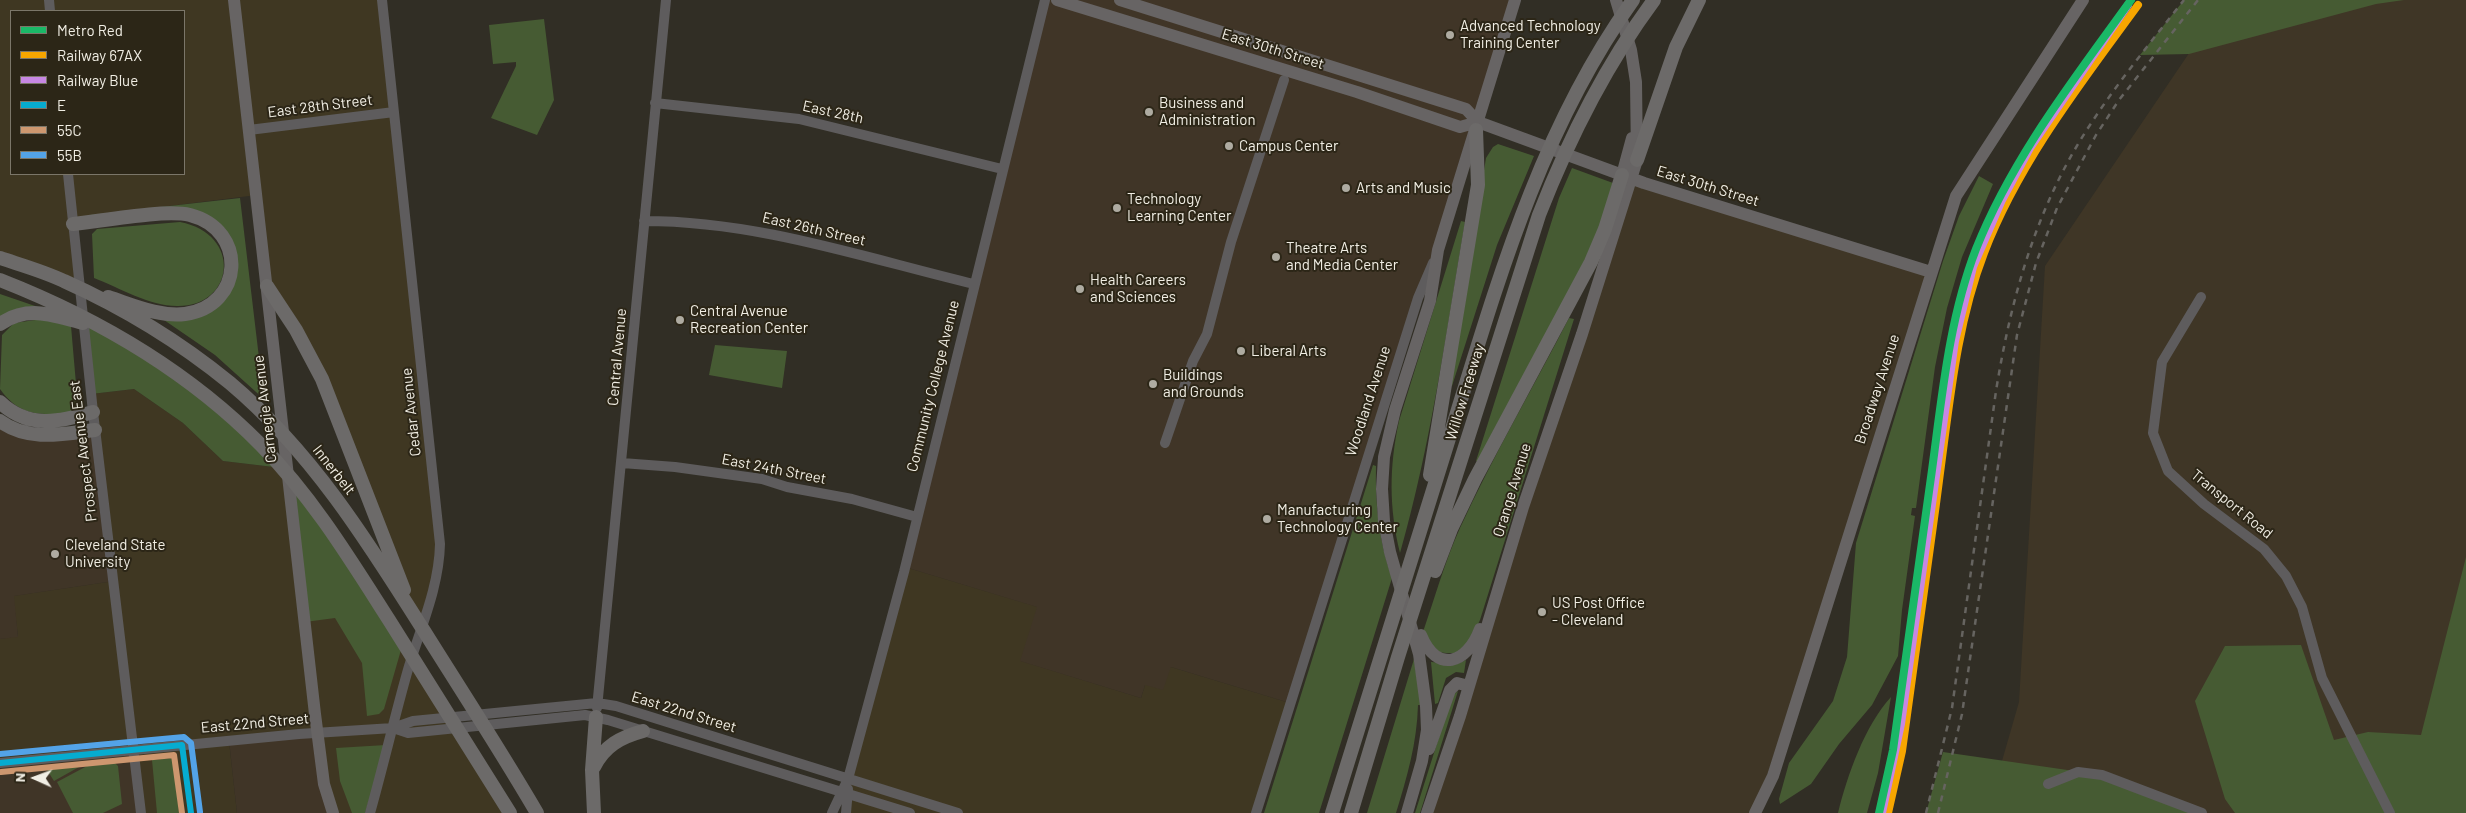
<!DOCTYPE html>
<style>
body{margin:0}
#map{position:relative;width:2466px;height:813px;overflow:hidden;background:#312e25;font-family:Barlow,sans-serif}
canvas{display:block}
.legend{position:absolute;left:10px;top:10px;width:175px;height:165px;box-sizing:border-box;background:#2c2617;border:1px solid #7b7669;margin:0;padding:6px 9px;list-style:none;font-size:15px;color:#f1eee4}
.legend li{display:flex;align-items:center;gap:10px;height:25px}
.legend b{width:25px;border:1px solid #7b7669}
.north{position:absolute;left:10px;top:753px;width:50px;height:50px;-webkit-text-stroke:4px #2c2617;paint-order:stroke;rotate:272deg;font-size:14px;font-weight:700;line-height:20px;text-align:center;color:#f1eee4}
.north::after{content:'';display:block;margin:auto;width:18px;height:22px;background:#f1eee4;clip-path:polygon(50% 0,100% 100%,50% 72%,0 100%)}
</style>
<div id="map">
<canvas width="2466" height="813"></canvas>
<ul class="legend">
<li><b style="height:6px;background:#1ab867"></b>Metro Red</li>
<li><b style="height:6px;background:#f7a600"></b>Railway 67AX</li>
<li><b style="height:6px;background:#c787e3"></b>Railway Blue</li>
<li><b style="height:6px;background:#06acd0"></b>E</li>
<li><b style="height:6px;background:#cd976f"></b>55C</li>
<li><b style="height:6px;background:#53a3e8"></b>55B</li>
</ul>
<div class="north">N</div>
</div>
<script>
const g = document.querySelector('canvas').getContext('2d');
g.lineJoin = 'round';
function paint(path, color) {
  g.fillStyle = color;
  g.fill(path, 'evenodd');
}
function strokePath(path, color, width, dash) {
  g.strokeStyle = color;
  g.lineWidth = width;
  g.lineCap = dash ? 'butt' : 'round';
  g.setLineDash(dash || []);
  g.stroke(path);
}
function drawText(font, color, halo, rows, align = 'center') {
  g.font = font + ' Barlow,sans-serif';
  g.lineWidth = 4;
  g.setLineDash([]);
  g.textBaseline = 'middle';
  g.strokeStyle = halo;
  g.fillStyle = color;
  for (const [text, x, y, turn = 0] of rows) {
    g.save();
    g.translate(x, y);
    g.rotate((+turn || 0) * Math.PI / 180);
    g.textAlign = isNaN(turn) ? turn : align;
    if (halo) g.strokeText(text, 0, 0);
    g.fillText(text, 0, 0);
    g.restore();
  }
}
paint(new Path2D(`
 M0,0H382L440,544L422,628L329,396L267,286L257,195L73,218L80,287L0,258ZM11,11H184V174H11Z
 M134,389L183,423L223,461L282,468L510,813H333L229,741L237,813H141L0,763V639L18,636L13,596L114,581L91,394Z
 M905,567L1038,607L1021,661L1141,698L1145,685L1171,667L1290,703L1256,813H846L848,779Z`), '#3f3722');
paint(new Path2D(`
 M2225,0H2466V813H1987L2019,702L2045,266Z
 M1631,178L1931,272L1755,813H1427Z`), '#3f3626');
paint(new Path2D(`
 M1045,0H1515L1290,703L1171,667L1163,690L1145,685L1141,698L1020,661L1037,607L905,567Z
 M0,421L7,427L95,430L114,581L14,596L18,637L0,639Z
 M318,733L333,813H237L229,740Z
 M134,750L141,813H0V763Z`), '#403527');
paint(new Path2D(`
 M2184,0H2404L2376,4L2189,54L2140,55Z
 M544,19L554,100L537,135L491,118L516,66V62L493,64L489,25Z
 M1498,144L1534,156L1497,245L1452,386L1449,385L1486,158L1493,147Z
 M1572,168L1613,183L1597,241L1479,462L1476,461L1559,198Z
 M1979,176L1993,184L1962,257L1947,308L1935,367L1916,508H1912L1911,515L1915,516L1902,610L1898,656L1872,705L1839,744L1811,784L1780,804L1779,799L1789,763L1833,701L1847,657L1856,543L1943,261L1959,216Z
 M240,198L262,383L266,401L215,355L164,320L227,295L225,229L210,217L90,215Z
 M1461,221L1465,222C1446,333 1431,445 1400,553C1389,508 1389,467 1399,421Z
 M180,222C243,234 235,307 177,306C149,306 120,288 94,278L92,234L97,229Z
 M0,294L38,307L0,318Z
 M1569,318L1574,319L1480,620L1472,637L1460,652C1436,656 1436,650 1423,632C1435,597 1445,561 1460,528C1493,456 1533,388 1569,318Z
 M42,319L71,326L78,407C71,413 64,413 55,414C31,415 15,410 0,389L2,335L14,323Z
 M84,323L162,363L282,468L223,461L183,423L134,389L91,394Z
 M715,345L787,351L782,388L709,375Z
 M1373,465L1376,466C1375,505 1379,541 1392,578L1319,813H1264Z
 M304,493L403,643L384,709L379,714L367,716L362,663L335,618L305,622L291,494Z
 M2466,557V813H2235L2225,799L2195,701L2225,646L2301,645L2334,740L2368,732L2421,735Z
 M1414,659L1421,705H1418C1417,743 1407,777 1396,813H1367Z
 M1466,660L1464,673L1456,672L1446,678L1438,703L1435,704L1431,662L1457,664Z
 M1458,691L1420,813H1415L1452,696Z
 M1891,697L1878,773L1867,813H1838C1847,776 1865,725 1891,697Z
 M386,745L365,813H352L340,781L336,748Z
 M1943,752L2102,775L2202,813H1926Z
 M173,758L179,813H157L152,760Z
 M115,763L118,766L122,804L103,813H73L57,782L87,766Z
 M79,767L54,781L47,770L78,766Z`), '#465b33');
strokePath(new Path2D(`
 M49,0L50,11
 M655,103L799,119L1002,169
 M249,130L394,112
 M68,174L93,412L141,813
 M644,221C758,221 865,258 974,284
 M2201,297L2162,362L2153,433L2168,471L2204,504L2264,549L2286,576L2302,607L2322,678L2390,813
 M1165,443L1193,361L1207,334L1231,242L1284,80
 M622,463L675,467L762,479L787,487L852,499L917,517
 M597,708L666,0
 M393,728L408,733L585,715L608,720L910,813
 M0,763L299,734L393,728L413,721L597,703L616,706L958,813
 M2048,784L2078,772L2102,775L2202,813
 M370,813C383,767 394,719 407,673C419,631 439,589 440,544L382,0
 M832,813L848,779L904,572L1045,0
 M846,813L848,789
 M1256,813L1418,298L1433,263`), '#5e5c5d', 10);
strokePath(new Path2D(`
 M234,0L315,714L324,784L333,813
 M1057,0L1357,92L1460,127L1478,122
 M1120,0L1466,109L1478,122L1644,183L1931,272
 M1622,175L1632,138
 M1421,635C1437,674 1467,664 1480,629
 M1429,749L1450,690L1457,683L1469,686
 M1407,813L1422,761L1427,730L1426,706L1419,654L1390,552L1384,521L1382,489L1384,457L1395,410L1430,301L1438,250L1515,0
 M1427,813L1460,716L1523,507L1582,334L1637,160L1636,82L1631,50L1616,0
 M1755,813L1773,776L1956,196L2083,0`), '#676464', 12);
strokePath(new Path2D(`
 M1637,160L1676,47L1699,0
 M73,224C102,221 164,209 190,215C248,230 244,306 185,314C159,317 133,305 108,297
 M0,258C21,265 43,271 64,281C122,307 181,343 230,383C317,456 376,555 436,650C470,704 505,758 537,813
 M0,280C97,318 188,371 261,445C313,498 350,559 389,620C429,684 470,749 510,813
 M267,286L296,330L322,379L404,590
 M0,324C27,305 54,315 83,323
 M0,402C28,429 60,422 93,412
 M0,421C28,442 63,434 95,430
 M1430,475L1478,185L1476,130
 M1435,571L1451,529L1475,479L1591,262L1605,229L1622,175
 M594,767C604,746 621,737 643,731
 M594,813L592,770L596,717
 M1332,813C1372,685 1412,557 1452,429C1498,280 1541,128 1633,0
 M1351,813L1398,657L1539,215C1569,138 1605,66 1654,0`), '#6c6a69', 14);
strokePath(new Path2D(`
 M1926,813L1952,708L1996,391C2011,298 2036,208 2088,128C2117,83 2151,42 2184,0
 M1938,813L1962,714L2017,335L2036,263L2057,208L2096,135L2119,100L2198,0`), '#666460', 2.5, [6, 6]);
strokePath(new Path2D(`
 M0,763L182,745L191,813`), '#06acd0', 6);
strokePath(new Path2D(`
 M1,772L174,755L182,813`), '#cd976f', 6);
strokePath(new Path2D(`
 M0,754L184,737L191,743L200,812`), '#53a3e8', 6);
strokePath(new Path2D(`
 M1888,813L1902,751C1915,659 1928,566 1940,473C1950,399 1957,323 1984,253C2019,162 2081,83 2138,5`), '#f7a600', 8);
strokePath(new Path2D(`
 M1882,813L1901,724L1955,341L1973,267L2002,200L2030,148L2128,5`), '#c787e3', 8);
strokePath(new Path2D(`
 M1879,813L1893,750C1906,657 1919,564 1932,470C1942,396 1949,319 1976,249C2012,158 2074,79 2131,0`), '#1ab867', 8);
for (const [x, y, r, color] of [
 [1450,35,5,"#aeaba1"],
 [1149,112,5,"#aeaba1"],
 [1229,146,5,"#aeaba1"],
 [1346,188,5,"#aeaba1"],
 [1117,208,5,"#aeaba1"],
 [1276,257,5,"#aeaba1"],
 [1080,289,5,"#aeaba1"],
 [680,320,5,"#aeaba1"],
 [1241,351,5,"#aeaba1"],
 [1153,384,5,"#aeaba1"],
 [1267,519,5,"#aeaba1"],
 [55,554,5,"#aeaba1"],
 [1542,612,5,"#aeaba1"]
]) {
  const dot = new Path2D();
  dot.arc(x, y, r, 0, 2 * Math.PI);
  g.fillStyle = color;
  g.fill(dot);
  strokePath(dot, '#2c2617', 2);
}
drawText('15px', '#f1eee4', '#2c2617', [
 ["Advanced Technology",1460,26],
 ["Training Center",1460,43],
 ["Business and",1159,103],
 ["Administration",1159,120],
 ["Campus Center",1239,146],
 ["Arts and Music",1356,188],
 ["Technology",1127,199],
 ["Learning Center",1127,216],
 ["Theatre Arts",1286,248],
 ["and Media Center",1286,265],
 ["Health Careers",1090,280],
 ["and Sciences",1090,297],
 ["Central Avenue",690,311],
 ["Recreation Center",690,328],
 ["Liberal Arts",1251,351],
 ["Buildings",1163,375],
 ["and Grounds",1163,392],
 ["Manufacturing",1277,510],
 ["Technology Center",1277,527],
 ["Cleveland State",65,545],
 ["University",65,562],
 ["US Post Office",1552,603],
 ["- Cleveland",1552,620]
], 'left');
drawText('15px', '#f1eee4', '#2c2617', [
 ["East 30th Street",1273,49,17],
 ["East 28th Street",320,106,-7],
 ["East 28th",833,112,12],
 ["East 30th Street",1708,186,17],
 ["East 26th Street",814,229,13],
 ["Central Avenue",617,357,-85],
 ["Community College Avenue",933,386,-76],
 ["Broadway Avenue",1877,389,-72],
 ["Willow Freeway",1465,392,-73],
 ["Woodland Avenue",1368,401,-72],
 ["Carnegie Avenue",265,409,-97],
 ["Cedar Avenue",411,412,-96],
 ["Prospect Avenue East",83,451,-97],
 ["East 24th Street",774,469,11],
 ["Innerbelt",334,470,52],
 ["Orange Avenue",1512,490,-73],
 ["Transport Road",2232,504,39],
 ["East 22nd Street",684,712,17],
 ["East 22nd Street",255,723,-5]
]);
</script>
